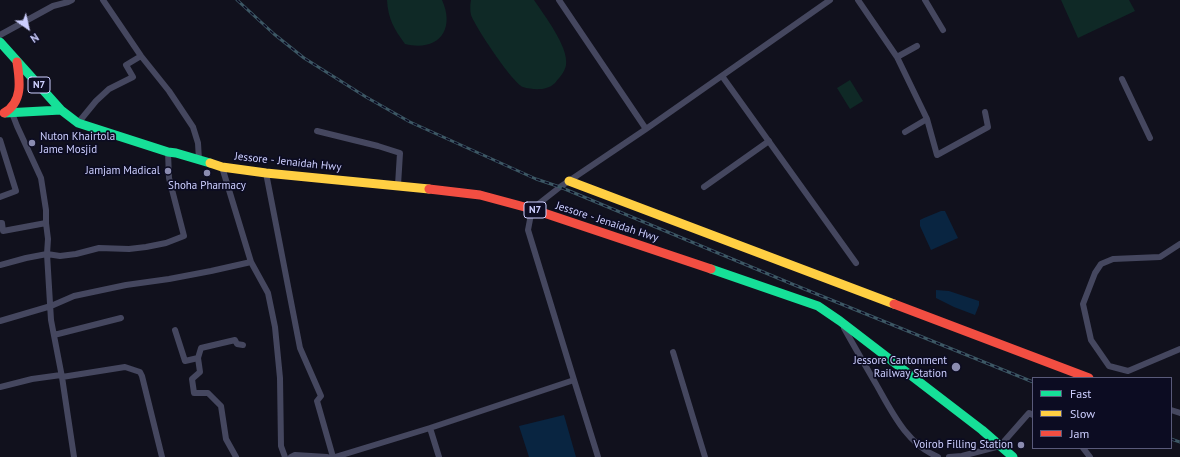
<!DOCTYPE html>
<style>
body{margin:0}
#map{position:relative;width:1180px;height:457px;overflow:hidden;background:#11111d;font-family:"PT Sans",sans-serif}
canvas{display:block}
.legend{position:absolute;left:1032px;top:377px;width:140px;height:72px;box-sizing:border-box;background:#0c0c22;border:1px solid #595a7a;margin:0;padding:5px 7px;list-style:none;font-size:12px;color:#cdcfff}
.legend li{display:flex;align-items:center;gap:8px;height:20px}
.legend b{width:20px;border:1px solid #595a7a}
.north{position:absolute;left:8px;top:8px;width:40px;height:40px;-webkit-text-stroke:3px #0c0c22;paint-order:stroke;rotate:146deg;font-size:11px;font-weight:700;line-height:16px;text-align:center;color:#cdcfff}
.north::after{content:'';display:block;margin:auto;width:14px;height:18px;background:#cdcfff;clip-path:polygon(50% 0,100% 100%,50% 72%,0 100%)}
</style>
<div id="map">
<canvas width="1180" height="457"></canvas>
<ul class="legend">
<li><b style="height:5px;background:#16e098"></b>Fast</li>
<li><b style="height:5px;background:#ffcf43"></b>Slow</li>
<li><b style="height:5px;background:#f24e42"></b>Jam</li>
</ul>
<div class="north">N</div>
</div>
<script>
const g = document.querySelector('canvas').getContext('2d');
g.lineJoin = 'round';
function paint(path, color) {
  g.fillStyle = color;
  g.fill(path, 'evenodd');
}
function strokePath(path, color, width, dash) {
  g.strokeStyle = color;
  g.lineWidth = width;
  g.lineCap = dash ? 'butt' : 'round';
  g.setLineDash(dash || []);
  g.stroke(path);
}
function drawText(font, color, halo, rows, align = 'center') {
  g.font = font + ' "PT Sans",sans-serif';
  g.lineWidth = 3.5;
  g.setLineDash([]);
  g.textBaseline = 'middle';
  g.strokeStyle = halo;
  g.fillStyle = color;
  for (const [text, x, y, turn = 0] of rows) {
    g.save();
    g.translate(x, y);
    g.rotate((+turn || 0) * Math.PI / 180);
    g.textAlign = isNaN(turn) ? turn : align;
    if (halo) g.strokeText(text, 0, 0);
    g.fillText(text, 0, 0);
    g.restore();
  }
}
paint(new Path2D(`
 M387,0H442C456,31 437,52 405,44C394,29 388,19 387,0Z
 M471,0H534C544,15 569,47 566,65C565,72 559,78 555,83C547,91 533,90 523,87C512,82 476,28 471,15C470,11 470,5 471,0Z
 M1061,0H1129L1135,11L1078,38Z
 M850,80L863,101L850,109L837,88Z`), '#0f2926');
paint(new Path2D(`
 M941,211H945L958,238L931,250L920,226V220L924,218Z
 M936,290L949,291L979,301V305L975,315L954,307L936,298Z
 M564,415L576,457H529L519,426Z`), '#092541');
strokePath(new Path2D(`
 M103,0L141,56L169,91L193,127L198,143L199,160
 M559,0L646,129
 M858,0L897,57
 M925,0L943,30
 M0,35L53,6L68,2L72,0
 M917,46L897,57L927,119L937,155L988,127L985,112
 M722,76L856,263
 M1122,79L1150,138
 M12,113L17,126L41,178L46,210V223L48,239L47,254L51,320L62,377L74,457
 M78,123L96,101L109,89L133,77L126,65L141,56
 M317,131L378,146L400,153L398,185
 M905,132L927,119
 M0,140L16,191L0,197
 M222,167L251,262L268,293L275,327L280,378L281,446L285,457
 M266,173L300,348L321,396L317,401L333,457
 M704,187L769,141
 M0,223H2L3,231L46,223
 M1180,244L1160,257L1113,259L1101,264L1095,273L1083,304L1091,340L1109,366L1128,371L1180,349
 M0,265L26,258L47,254L60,256L76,254L99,248L129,249L146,247L166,243L184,236L169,178L168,152
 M0,321L51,306L74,296L126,285L169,279L211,271L251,262
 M844,328C854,346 865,365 876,384C892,412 906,443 938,457
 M175,330L185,361L198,358L200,372L192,379L194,393H208L221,406L226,439L236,457
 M54,335L121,318
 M673,352L705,457
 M198,358L201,348L235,340L237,344L243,345
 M62,377L125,367L140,372L142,376L162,457
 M574,380L528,230L532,209L560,187L646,129L830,0
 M0,387L32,379L61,375
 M1171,410L1180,413
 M1083,448L1090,457
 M291,457L295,455L327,457
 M335,457L430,428
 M439,457L430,428L574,380L598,457
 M949,457L962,456L1000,446L1029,413L1033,415`), '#45475f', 6);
strokePath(new Path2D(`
 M0,42L61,110
 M5,113L61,110L78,123L168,152L176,153L210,163
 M711,269L818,306L840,321L982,430L1013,457`), '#16e098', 9);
strokePath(new Path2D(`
 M210,163L222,167L266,173L429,189
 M569,181L894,304`), '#ffcf43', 9);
strokePath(new Path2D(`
 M4,113C23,102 20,81 17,62
 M429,189L480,195L532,209L711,269
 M894,304L1089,378`), '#f24e42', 9);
const rail = new Path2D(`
 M237,0L274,34L304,58L366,97L410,122L536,179L560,187L792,284L1033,382
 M1171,439L1180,442`);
strokePath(rail, '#3c5764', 3);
strokePath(rail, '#0c0c22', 1.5, [4.5]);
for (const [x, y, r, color] of [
 [32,143,4,"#8b8cb0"],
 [168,171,4,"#8b8cb0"],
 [207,173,4,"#8b8cb0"],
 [956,367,5,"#8b8cb0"],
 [1021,445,4,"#8b8cb0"]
]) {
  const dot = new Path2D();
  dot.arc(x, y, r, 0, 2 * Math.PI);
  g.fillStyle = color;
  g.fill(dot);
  strokePath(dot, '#0c0c22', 1.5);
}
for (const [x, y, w] of [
 [39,85,22],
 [535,210,22]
]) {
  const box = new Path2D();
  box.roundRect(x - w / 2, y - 8, w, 16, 3);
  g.fillStyle = '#0c0c22';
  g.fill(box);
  strokePath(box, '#cdcfff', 1);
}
drawText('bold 10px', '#cdcfff', null, [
 ["N7",39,85],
 ["N7",535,210]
]);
drawText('11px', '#cdcfff', '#0c0c22', [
 ["Nuton Khairtola",40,137,"left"],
 ["Jame Mosjid",40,150,"left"],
 ["Jamjam Madical",160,171],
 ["Shoha Pharmacy",207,186,"center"],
 ["Jessore Cantonment",947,361],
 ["Railway Station",947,374],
 ["Voirob Filling Station",1013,445]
], 'right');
drawText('11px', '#cdcfff', '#0c0c22', [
 ["Jessore - Jenaidah Hwy",288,162,6],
 ["Jessore - Jenaidah Hwy",607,222,18]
]);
</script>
